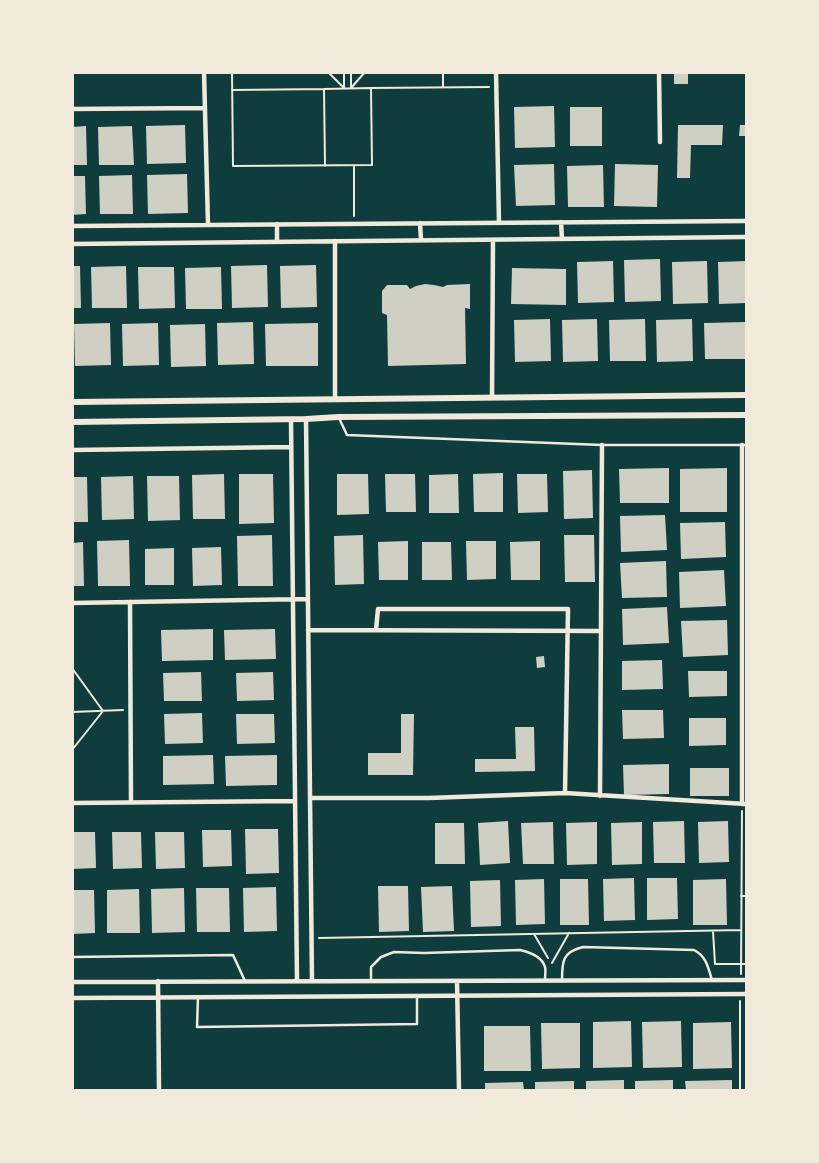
<!DOCTYPE html>
<style>
body{margin:0}
#map{position:relative;width:819px;height:1163px;overflow:hidden;background:#0f3d3e;font-family:Merriweather,serif}
canvas{display:block}
.frame{position:absolute;inset:0;border:74px solid #f1e9da;pointer-events:none}
</style>
<div id="map">
<canvas width="819" height="1163"></canvas>
<div class="frame"></div>
</div>
<script>
const g = document.querySelector('canvas').getContext('2d');
g.lineJoin = 'round';
function paint(path, color) {
  g.fillStyle = color;
  g.fill(path, 'evenodd');
}
function strokePath(path, color, width, dash) {
  g.strokeStyle = color;
  g.lineWidth = width;
  g.lineCap = dash ? 'butt' : 'round';
  g.setLineDash(dash || []);
  g.stroke(path);
}
paint(new Path2D(`
 M674,72H688V84H674Z
 M554,106L555,147L515,148L514,107Z
 M570,107H602V146H570Z
 M185,125L186,163L147,164L146,126Z
 M678,125H723L722,145H691L690,178H677Z
 M740,125H746V136H739Z
 M86,126L87,165H72V127Z
 M132,126L134,165H99L98,127Z
 M554,164L555,205L516,206L514,165Z
 M615,164L658,165L657,207L614,206Z
 M603,165L604,207H568L567,166Z
 M187,174L188,213L148,214L147,175Z
 M132,175L133,214H100L99,176Z
 M72,176H85L86,214L72,215Z
 M660,259L661,301L625,302L624,260Z
 M613,261L614,302L578,303L577,262Z
 M707,261L708,303L673,304L672,262Z
 M746,261V303L719,304L718,262Z
 M267,265L268,307L232,308L231,266Z
 M316,265L317,307L281,308L280,266Z
 M72,266H80L81,308H72Z
 M126,266L127,308H92L91,267Z
 M138,267H174L175,308L139,309Z
 M221,267L222,309H186L185,268Z
 M512,268L566,269V305L511,304Z
 M425,284L434,285L443,287L447,285L470,284V309L465,308L466,364L388,366L387,315L382,313V291L387,285H407L410,289L416,286Z
 M550,319L551,361L515,362L514,320Z
 M597,319L598,361L563,362L562,320Z
 M645,319L646,361H610L609,320Z
 M692,319L693,361L657,362L656,320Z
 M253,322L254,364L218,365L217,323Z
 M746,322V359H705L704,323Z
 M110,323L111,365L75,366L74,324Z
 M158,323L159,365L123,366L122,324Z
 M318,323V366H266L265,324Z
 M205,324L206,366L171,367L170,325Z
 M669,468V503H620L619,469Z
 M727,468V512H680V469Z
 M592,470L593,518L564,519L563,471Z
 M503,473V512H474L473,474Z
 M224,474L225,519H193L192,475Z
 M239,474H273L274,523L239,524Z
 M337,474H368L369,514L337,515Z
 M385,474H415L416,512H386Z
 M458,474L459,513H429V475Z
 M517,474H547L548,512L518,513Z
 M133,476L134,519L102,520L101,477Z
 M147,476H179L180,520L148,521Z
 M72,477H87L88,522H72Z
 M665,515L667,550L621,552L620,516Z
 M725,522L726,557L681,559L680,523Z
 M272,535L273,586H238L237,536Z
 M363,535L364,584L335,585L334,536Z
 M564,535H594L595,582H565Z
 M129,540L130,586H98L97,541Z
 M408,541V580H379L378,542Z
 M466,541H496V579L467,580Z
 M540,541V580H511L510,542Z
 M83,542L84,586H72V543Z
 M422,542H451L452,580H422Z
 M221,547L222,585L193,586L192,548Z
 M174,548V585H145V549Z
 M666,561L667,597L622,598L620,563Z
 M724,570L726,606L680,608L679,572Z
 M667,607L669,643L623,645L622,609Z
 M727,620L728,655L683,657L681,621Z
 M213,629V660L162,661L161,630Z
 M275,629L276,659L225,660L224,630Z
 M544,656L545,667L537,668L536,657Z
 M662,660L663,689L622,690V661Z
 M688,671H727V696L689,697Z
 M201,672L202,701H164L163,673Z
 M273,672L274,700L237,701L236,673Z
 M622,710H663L664,738L623,739Z
 M202,713L203,743L165,744L164,714Z
 M236,714H274L275,743L237,744Z
 M401,714H414L413,775H368V753H401Z
 M689,718H726V745L689,746Z
 M515,727H534L535,771L475,772V759H516Z
 M213,755L214,784L163,785V756Z
 M277,755V785L226,786L225,756Z
 M669,764V794L624,795L623,765Z
 M690,768H729V796H690Z
 M508,821L510,863L480,865L478,823Z
 M684,821L685,863H654L653,822Z
 M728,821L729,862L699,863L698,822Z
 M553,822L554,864H523L521,823Z
 M597,822V864L567,865L566,823Z
 M642,822V864L612,865L611,823Z
 M435,823H464L465,864H435Z
 M245,829H278L279,873L246,874Z
 M202,830H231L232,866L203,867Z
 M72,832H95L96,868L72,869Z
 M112,832H141L142,868L113,869Z
 M155,832H184L185,868L156,869Z
 M634,878L635,920L604,921L603,879Z
 M647,878H677L678,919L647,920Z
 M544,879L545,924L516,925L515,880Z
 M560,879H588L589,925H560Z
 M726,879L727,925H693V880Z
 M500,880L501,926L471,927L470,881Z
 M378,886H408L409,931L379,932Z
 M452,886L454,931L423,932L421,887Z
 M276,887L277,931L244,932L243,888Z
 M184,888L185,932L152,933L151,889Z
 M196,888H229L230,932H197Z
 M139,889L140,933H107V890Z
 M72,890H94L95,933L72,934Z
 M631,1021L632,1067L593,1068V1022Z
 M681,1021L682,1067L643,1068L642,1022Z
 M731,1022L732,1068L693,1069V1023Z
 M541,1023H580V1068L542,1069Z
 M484,1026H530L531,1071H484Z
 M624,1080V1090H586V1081Z
 M673,1080V1090H635V1081Z
 M732,1080V1090H686L685,1081Z
 M574,1081V1090H535V1082Z
 M523,1082L524,1090H485V1083Z`), '#cfcfc3');
strokePath(new Path2D(`
 M232,72L233,166L372,165L371,88L324,89L325,166
 M328,72L344,88
 M344,72V88
 M351,72V88
 M443,72V87
 M351,88L365,72
 M371,88L489,87
 M232,90L325,89
 M354,166V216
 M72,668L103,711L72,750
 M72,712L123,710
 M741,896H746
 M713,931L715,964H746
 M534,934L548,958
 M319,938L741,930
 M552,963L569,933
 M741,974L742,811
 M740,1001V1090`), '#f1e9da', 2);
strokePath(new Path2D(`
 M339,418L347,435L602,445H746
 M72,957L233,955L245,981
 M371,981V967L381,957L394,952L424,953L520,950C529,952 542,957 545,967C546,970 545,976 545,980
 M562,981C562,962 562,952 583,947L694,950C706,956 708,967 712,980
 M198,997L197,1027L417,1024V997`), '#f1e9da', 2.5);
strokePath(new Path2D(`
 M204,72L208,225
 M496,72L499,223
 M659,72L660,142
 M72,109L205,108
 M561,222L562,239
 M420,223L421,240
 M277,224V242
 M72,226L746,221
 M335,241V399
 M72,244L746,237
 M492,397L493,240
 M306,419L312,981
 M291,420L297,981
 M72,450L291,447
 M130,602L131,802
 M72,603L307,599
 M308,630L601,631
 M376,630L378,609H568L565,793
 M600,796L602,445
 M310,798H429L565,793L746,804
 M72,803L295,801
 M742,804V445
 M158,981L159,1090
 M457,981L459,1090
 M72,982L746,980
 M72,998L746,994`), '#f1e9da', 4.5);
strokePath(new Path2D(`
 M72,402L746,395
 M72,422L306,419L338,417L746,415`), '#f1e9da', 6);
</script>
